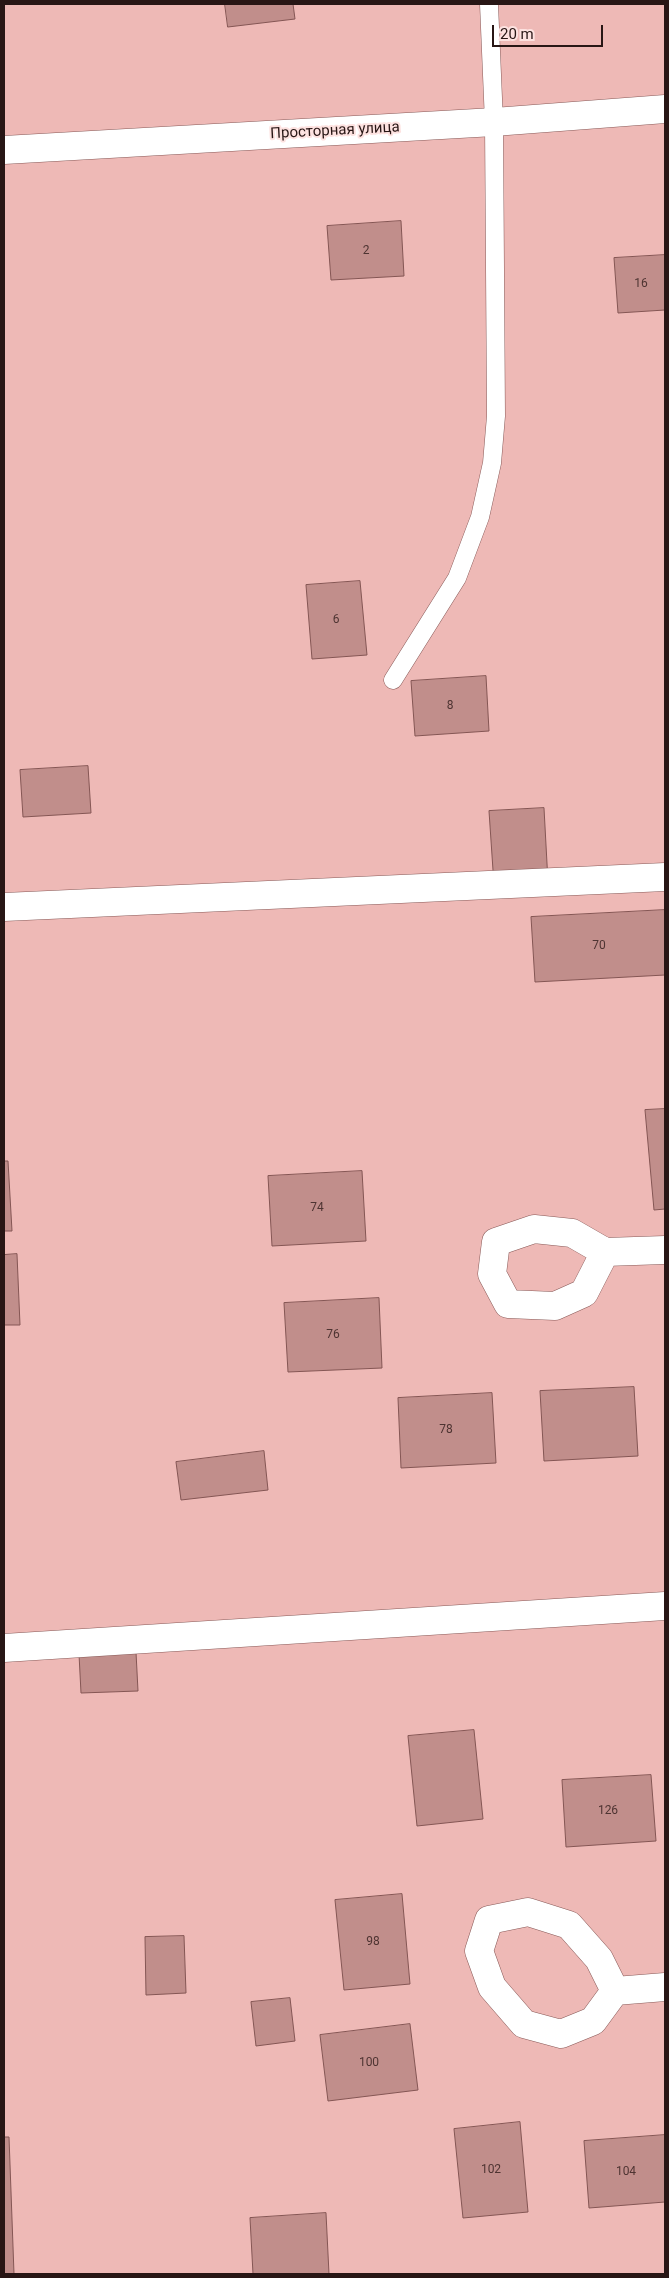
<!DOCTYPE html>
<meta charset="utf-8">
<style>
body{margin:0}
#map{position:relative;width:669px;height:2278px;overflow:hidden;background:#eeb9b6;font-family:Roboto,sans-serif}
canvas{display:block}
.frame{position:absolute;inset:0;border:5px solid #281615;pointer-events:none}
.scale{position:absolute;left:492px;top:25px;width:111px;height:22px;box-sizing:border-box;border:2px solid #281615;border-top:0;padding-left:6px;font-size:15px;line-height:18px;white-space:nowrap;color:#281615;-webkit-text-stroke:4px #fde2e0;paint-order:stroke}
</style>
<div id="map">
<canvas width="669" height="2278"></canvas>
<div class="frame"></div>
<div class="scale">20 m</div>
</div>
<script>
const g = document.querySelector('canvas').getContext('2d');
g.lineJoin = 'round';
function paint(path, color) {
  g.fillStyle = color;
  g.fill(path, 'evenodd');
}
function strokePath(path, color, width, dash) {
  g.strokeStyle = color;
  g.lineWidth = width;
  g.lineCap = dash ? 'butt' : 'round';
  g.setLineDash(dash || []);
  g.stroke(path);
}
function drawText(font, color, halo, rows, align = 'center') {
  g.font = font + ' Roboto,sans-serif';
  g.lineWidth = 4;
  g.setLineDash([]);
  g.textBaseline = 'middle';
  g.strokeStyle = halo;
  g.fillStyle = color;
  for (const [text, x, y, turn = 0] of rows) {
    g.save();
    g.translate(x, y);
    g.rotate((+turn || 0) * Math.PI / 180);
    g.textAlign = isNaN(turn) ? turn : align;
    if (halo) g.strokeText(text, 0, 0);
    g.fillText(text, 0, 0);
    g.restore();
  }
}
const building = new Path2D(`
 M225,4H293L295,19L228,27Z
 M401,221L404,276L331,280L327,226Z
 M665,255V310L618,313L614,258Z
 M360,581L367,655L312,659L306,585Z
 M486,676L489,731L415,736L411,681Z
 M88,766L91,813L23,817L20,770Z
 M544,808L548,882L494,885L489,811Z
 M665,910V975L535,982L531,917Z
 M665,1109V1209L654,1210L645,1110Z
 M4,1161H8L12,1231H4Z
 M362,1171L366,1241L272,1246L268,1176Z
 M17,1254L20,1325H4V1255Z
 M379,1298L382,1368L288,1372L284,1303Z
 M634,1387L638,1456L544,1461L540,1391Z
 M492,1393L496,1463L401,1468L398,1398Z
 M264,1451L268,1490L181,1500L176,1462Z
 M136,1652L138,1691L81,1693L79,1654Z
 M474,1730L483,1819L417,1826L408,1736Z
 M651,1775L656,1841L566,1847L562,1780Z
 M402,1894L410,1984L344,1990L335,1900Z
 M184,1936L186,1993L146,1995L145,1937Z
 M290,1998L295,2041L256,2046L251,2002Z
 M410,2024L418,2090L328,2101L320,2035Z
 M520,2122L528,2212L463,2218L454,2129Z
 M665,2135V2202L589,2208L584,2141Z
 M4,2137H9L14,2274H4Z
 M326,2213L329,2274H253L250,2218Z`);
paint(building, '#c18e8b');
strokePath(building, '#845654', 1);
const service = new Path2D(`
 M393,680L457,578L480,517L492,463L496,416L494,122L489,4`);
const minor = new Path2D(`
 M4,150L494,122L665,109
 M4,907L665,877
 M605,1252L584,1293L555,1306L508,1304L492,1274L496,1242L534,1229L572,1233L605,1252L665,1250
 M4,1648L665,1606
 M528,1912L569,1925L599,1959L615,1991L593,2021L561,2034L524,2024L492,1987L479,1951L489,1920Z
 M615,1991L665,1987`);
strokePath(service, '#885957', 19);
strokePath(minor, '#885957', 29);
strokePath(service, '#fff', 18);
strokePath(minor, '#fff', 28);
drawText('12px', '#4e3432', null, [
 ["2",366,251],
 ["16",641,284],
 ["6",336,620],
 ["8",450,706],
 ["70",599,946],
 ["74",317,1208],
 ["76",333,1335],
 ["78",446,1430],
 ["126",608,1811],
 ["98",373,1942],
 ["100",369,2063],
 ["102",491,2170],
 ["104",626,2172]
]);
drawText('15px', '#281615', '#fde2e0', [
 ["Просторная улица",335,131,-3]
]);
</script>
